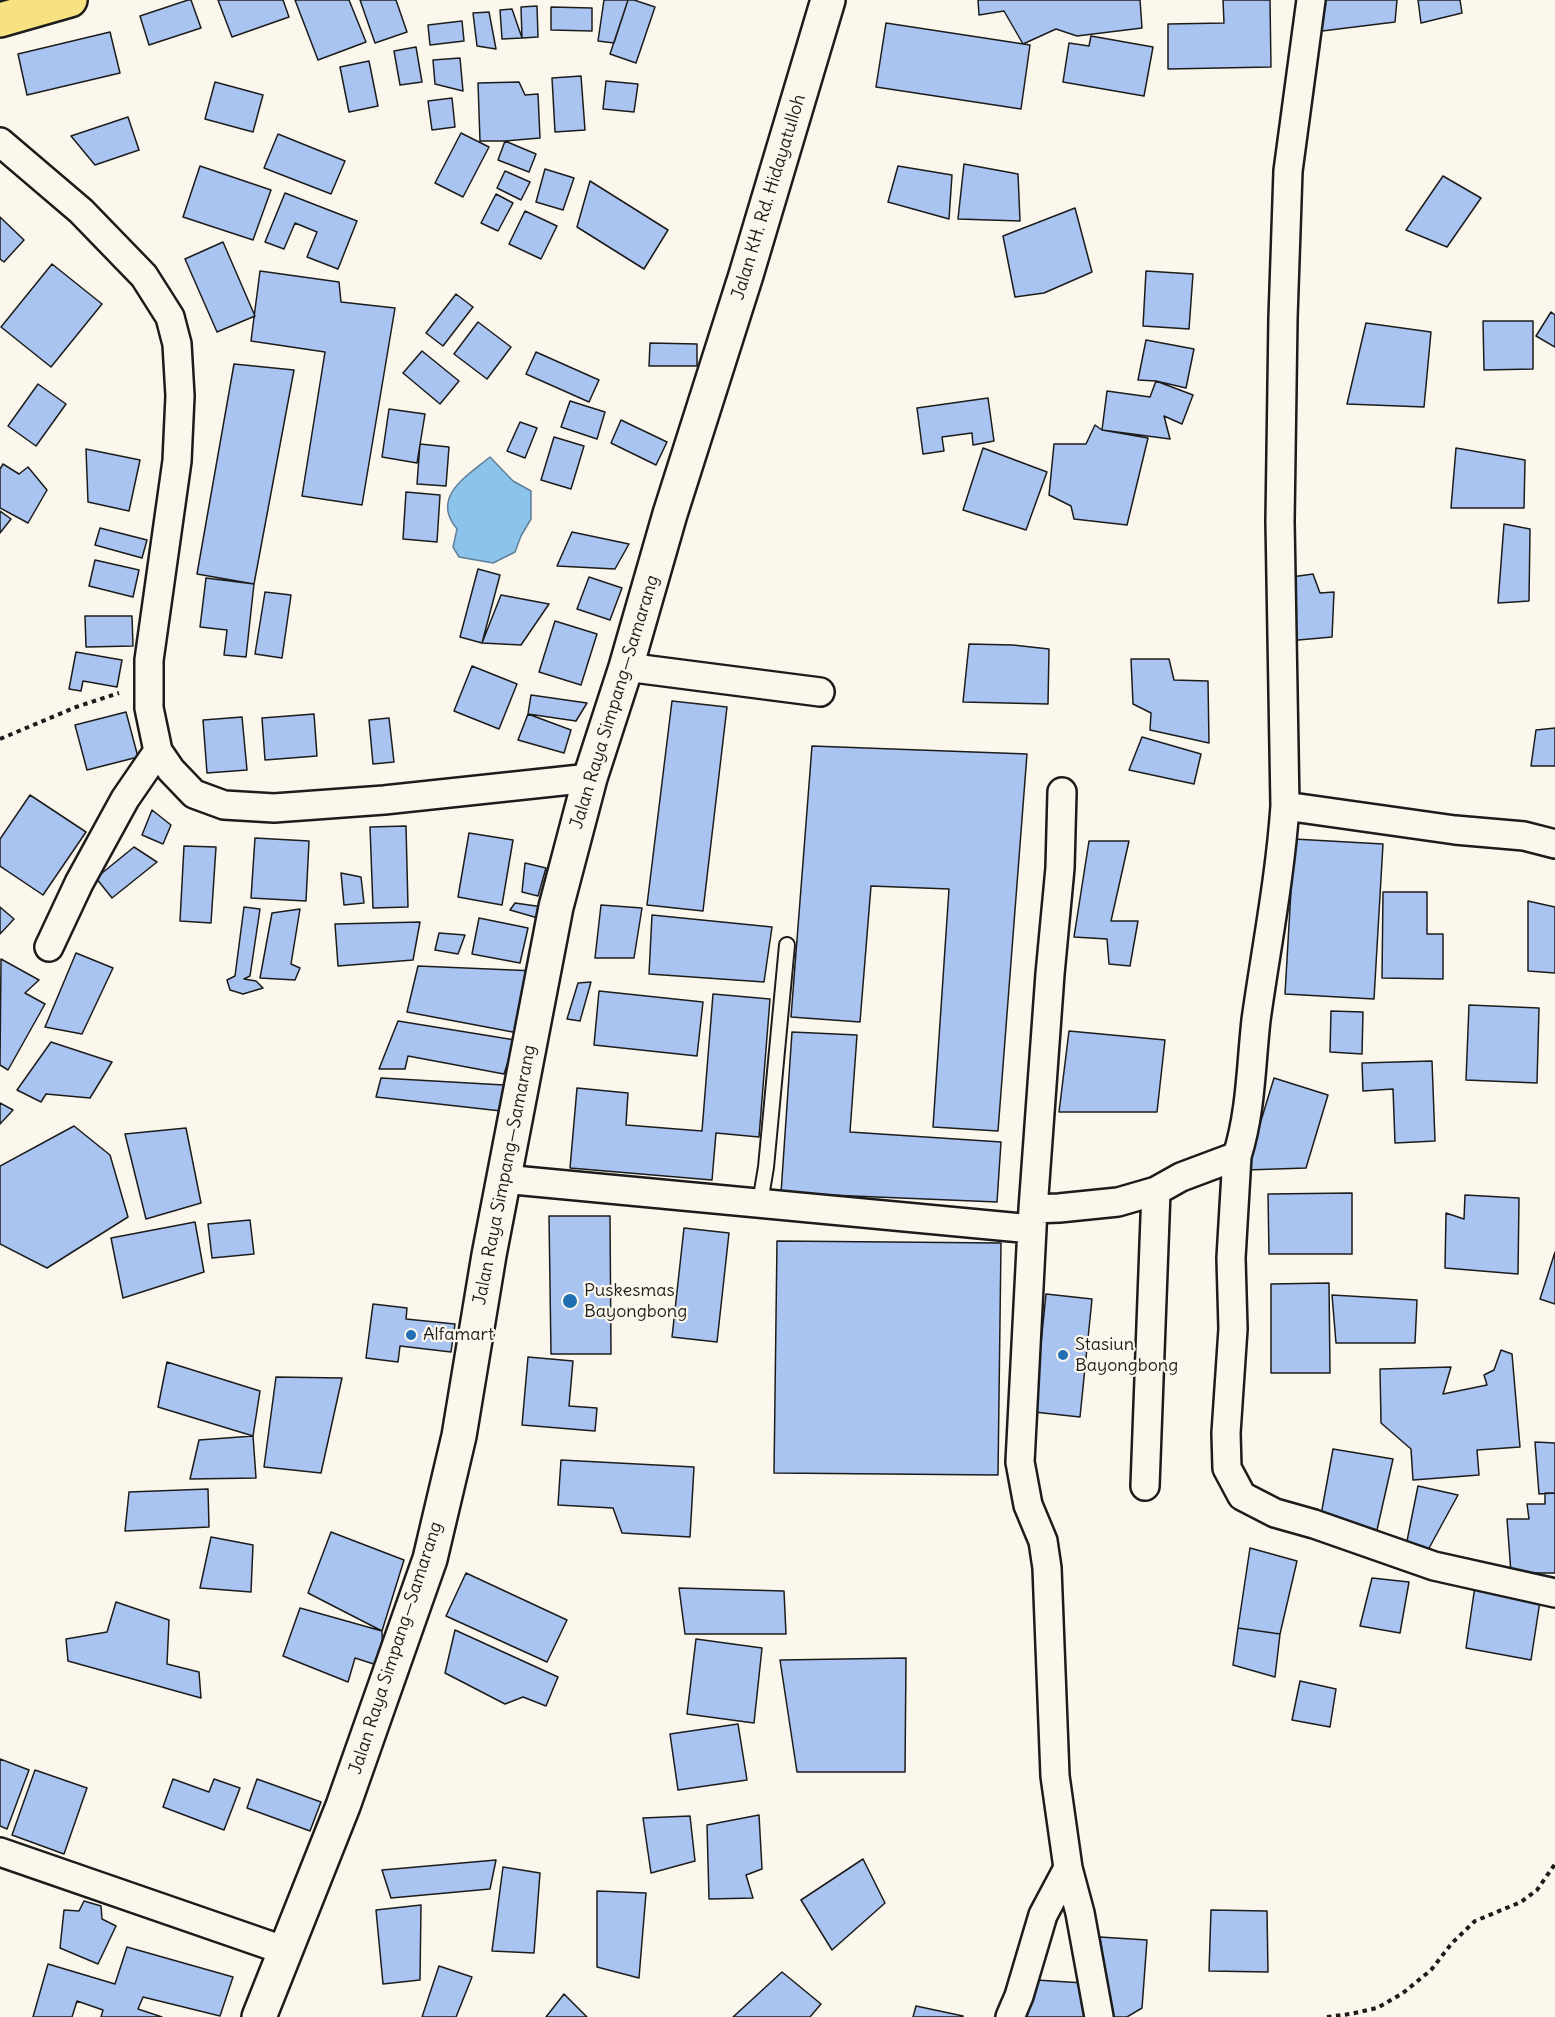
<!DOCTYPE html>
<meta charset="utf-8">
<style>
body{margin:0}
canvas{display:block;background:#fbf7ec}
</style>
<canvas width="1555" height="2017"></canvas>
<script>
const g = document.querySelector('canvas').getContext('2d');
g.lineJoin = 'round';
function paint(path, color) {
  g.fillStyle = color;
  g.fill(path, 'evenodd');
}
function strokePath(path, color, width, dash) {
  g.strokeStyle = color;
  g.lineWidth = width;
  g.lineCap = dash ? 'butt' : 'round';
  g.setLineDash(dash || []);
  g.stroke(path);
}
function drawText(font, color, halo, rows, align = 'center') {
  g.font = font + ' Delius,sans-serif';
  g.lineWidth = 4.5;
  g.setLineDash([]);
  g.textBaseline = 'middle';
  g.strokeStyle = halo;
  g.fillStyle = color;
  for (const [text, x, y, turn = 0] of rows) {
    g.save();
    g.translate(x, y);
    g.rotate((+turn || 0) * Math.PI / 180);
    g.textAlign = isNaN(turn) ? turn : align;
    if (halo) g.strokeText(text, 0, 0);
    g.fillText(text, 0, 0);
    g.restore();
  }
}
const water = new Path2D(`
 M490,457L513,481L531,491V519L521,536L515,552L493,563L459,557L453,547L457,529C430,497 467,476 490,457Z`);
paint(water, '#8bc3ea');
strokePath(water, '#5f8098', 1.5);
const building = new Path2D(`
 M188,0H191L201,28L149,45L140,16Z
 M218,0H283L289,17L232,37Z
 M295,0H349L366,42L318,60Z
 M360,0H396L407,32L375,43Z
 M604,0H628L614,43L598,41Z
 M628,0H634L655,7L636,63L610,54Z
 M978,0H1140L1142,28L1077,36L1056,29L1023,44L1004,11L979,15Z
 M1223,0H1270L1271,67L1168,69V24L1224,23Z
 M1319,0H1397L1395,22L1314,32Z
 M1418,0H1460L1462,13L1421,23Z
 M537,6L538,37L522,38L521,7Z
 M551,7L592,8V31L551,30Z
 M512,9L522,38L502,39L500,10Z
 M489,12L496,49L477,46L473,13Z
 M462,21L464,41L430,45L428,25Z
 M886,23L1030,45L1021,109L876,87Z
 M110,32L120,73L27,95L18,54Z
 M1091,36L1153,47L1144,96L1063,82L1069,43L1089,46Z
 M416,47L422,82L400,85L394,51Z
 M460,58L463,91L435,84L433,60Z
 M369,61L378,106L349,112L340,67Z
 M581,76L585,130L555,132L552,78Z
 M606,81L638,84L634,112L603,109Z
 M215,82L263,95L253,132L205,119Z
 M519,82L525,95L538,94L540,138L505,141H480L478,83Z
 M452,98L455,127L432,130L428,101Z
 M128,117L139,150L95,165L71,136Z
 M461,133L489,147L463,197L435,183Z
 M278,134L345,161L331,194L264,168Z
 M505,141L536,154L529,172L498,160Z
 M964,164L1018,174L1020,221L958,219Z
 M200,166L271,190L253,240L183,217Z
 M898,166L952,175L949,219L888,202Z
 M545,169L574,178L563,210L536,202Z
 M505,171L530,182L521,200L497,188Z
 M1443,176L1481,198L1447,247L1406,230Z
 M590,181L668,230L644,269L577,227Z
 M285,193L357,221L338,269L307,257L317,232L295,223L284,249L265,242Z
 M496,194L513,203L498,231L481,223Z
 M1075,208L1092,272L1044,293L1015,297L1003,236Z
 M525,211L557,226L541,259L509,244Z
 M0,217L24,240L4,262L0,259Z
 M223,242L255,316L217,332L185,259Z
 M52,264L102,304L51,367L1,327Z
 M260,271L339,282L341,302L395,308L362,505L302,496L325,352L251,341Z
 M1146,271L1193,274L1189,329L1143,326Z
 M456,294L473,307L443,346L426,333Z
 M1551,312L1555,315V347L1536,336Z
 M1483,321H1533V369L1484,370Z
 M478,322L511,347L487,379L454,354Z
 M1366,323L1431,332L1424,407L1347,404Z
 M1146,340L1194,349L1186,388L1156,381L1138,380Z
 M650,343L697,344V366H649Z
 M422,351L459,381L440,404L403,373Z
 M536,352L599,380L589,402L526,374Z
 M234,364L294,370L254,584L197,574Z
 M1156,381L1193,395L1182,424L1164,416L1170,439L1102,430L1107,391L1150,397Z
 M38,384L66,404L36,446L8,426Z
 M988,398L994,441L973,445L972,433L942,437L944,451L923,454L917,408Z
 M570,401L605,412L597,439L561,427Z
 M389,409L425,414L417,463L382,457Z
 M621,420L667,442L656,465L611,443Z
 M520,422L537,428L525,458L507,451Z
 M1095,425L1102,430L1148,438L1127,525L1074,519L1071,506L1049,495L1054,444H1086Z
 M554,437L584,446L571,489L541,480Z
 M420,444L449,447L446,486L417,484Z
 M983,448L1047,472L1026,530L963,510Z
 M1456,448L1525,460L1524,508H1451Z
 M86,449L140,460L129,511L88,502Z
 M3,464L19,474L28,467L47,490L28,523L0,508V469Z
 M406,492L440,495L437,542L403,539Z
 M0,511L11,519L0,533Z
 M1504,524L1530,529L1529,601L1498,603Z
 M100,528L147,540L142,558L95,545Z
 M572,532L629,544L615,569L557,566Z
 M95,560L139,570L133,597L89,586Z
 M478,569L500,575L482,643L460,637Z
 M1313,574L1320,593L1334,592L1332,637L1287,641L1284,578Z
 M589,577L622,588L610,620L577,609Z
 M206,578L254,584L246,657L224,655L227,630L200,627Z
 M265,592L291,595L282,658L255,654Z
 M501,595L549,604L521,645L482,643Z
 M85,616H132L133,646L86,647Z
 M555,621L597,634L581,685L539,672Z
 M969,644L1013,645L1049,649L1048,704L963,702Z
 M76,652L122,660L117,687L83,681L81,691L69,689Z
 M1131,659H1169L1174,680L1208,681L1209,743L1150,730L1151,713L1133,704Z
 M472,666L517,684L499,729L454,711Z
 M531,695L587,703L576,721L528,714Z
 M672,701L727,707L703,911L647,905Z
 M126,712L138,757L87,770L75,725Z
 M314,714L317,756L265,760L262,718Z
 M528,714L571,730L564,753L518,740Z
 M242,717L247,770L207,773L203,720Z
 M389,718L394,762L373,764L369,720Z
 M1555,728V766H1531L1536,730Z
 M1142,737L1201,754L1194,784L1129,770Z
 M812,746L1027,754L998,1131L933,1127L949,889L871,886L860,1022L791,1017Z
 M30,795L86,832L43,895L0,866V839Z
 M152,810L171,825L163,844L142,835Z
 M406,826L408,907L373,908L370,827Z
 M469,833L513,840L502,905L458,897Z
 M255,838L309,841L306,901L251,898Z
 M1294,839L1383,844L1374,999L1285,994Z
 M1089,841H1129L1111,921H1138L1130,966L1109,964L1107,939L1074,937Z
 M184,846L216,847L211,923L180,921Z
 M134,847L157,862L112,898L96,878Z
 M525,863L546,868L538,896L522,892Z
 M341,873L361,877L364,903L344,905Z
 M1383,892H1427V934H1443V979L1382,978Z
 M1528,901L1555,907V973L1528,971Z
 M515,903L543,907L538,918L510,910Z
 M601,905L642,908L634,958H595Z
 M0,907L14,919L0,934Z
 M244,907L260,909L250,976L244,979L256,981L263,988L243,994L230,990L227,980L235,976Z
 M300,909L291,964L300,968L295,980L260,978L272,913Z
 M652,915L772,927L764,982L649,974Z
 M479,918L528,928L520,963L472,954Z
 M420,922L413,960L338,966L335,924Z
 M439,933L465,935L458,954L435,950Z
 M76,953L113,968L82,1034L45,1027Z
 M1,959L39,980L25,993L45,1004L8,1070L0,1065Z
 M418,966L536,971L518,1033L407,1012Z
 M591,982L580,1021L567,1019L578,983Z
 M599,991L703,1002L697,1056L594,1045Z
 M713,994L770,999L759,1137L716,1133L712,1180L570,1168L577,1088L628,1093L626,1125L702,1131Z
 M1469,1005L1539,1008L1537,1083L1466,1080Z
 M1331,1011L1363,1012L1362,1054L1330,1052Z
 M398,1021L515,1040L504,1074L408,1056L405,1069H379Z
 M1069,1031L1165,1040L1157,1112H1059Z
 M792,1032L857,1035L850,1132L1001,1142L997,1202L781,1193Z
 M51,1042L112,1062L90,1098L46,1094L41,1102L17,1090Z
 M1432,1061L1435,1141L1395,1143L1393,1089L1363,1091L1362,1063Z
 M381,1078L504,1085L501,1111L376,1097Z
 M1274,1078L1328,1095L1306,1168L1246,1170Z
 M0,1103L13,1110L0,1124Z
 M74,1126L110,1155L128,1217L47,1268L0,1244V1166Z
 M186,1128L201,1203L146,1219L125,1134Z
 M1352,1193V1254H1269L1268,1194Z
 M1465,1195L1519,1198L1518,1274L1445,1268L1446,1213L1464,1219Z
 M549,1216H610L611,1354H551Z
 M250,1220L254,1254L212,1258L208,1224Z
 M195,1222L204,1272L123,1298L111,1238Z
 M684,1228L729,1233L717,1342L672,1337Z
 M777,1241L1001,1243L998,1475L774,1473Z
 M1555,1252V1304L1540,1299Z
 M1329,1283L1330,1373H1271V1284Z
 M1046,1294L1092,1299L1080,1417L1034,1412Z
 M1332,1295L1417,1300L1415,1343H1336Z
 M373,1304L407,1308L406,1319L455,1324L451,1352L400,1346L398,1362L366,1358Z
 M1501,1350L1512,1354L1520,1447L1477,1450L1479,1475L1413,1480L1411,1449L1381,1423L1380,1369L1451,1367L1443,1394L1487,1385L1484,1375L1494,1370Z
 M528,1357L573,1361L569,1406L597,1408L595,1431L522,1425Z
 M167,1362L260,1391L253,1436L158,1407Z
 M276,1377L342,1378L321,1473L264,1467Z
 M253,1436L256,1478L190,1479L199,1440Z
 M1535,1442L1555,1443V1493L1539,1494Z
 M1333,1449L1393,1459L1377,1530L1321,1515Z
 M561,1460L694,1467L690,1537L622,1533L613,1508L558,1505Z
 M1418,1486L1458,1495L1428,1550L1406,1546Z
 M208,1489L209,1527L125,1531L129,1492Z
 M1545,1493H1555V1573H1511L1507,1519H1529L1527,1504H1545Z
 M331,1532L404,1560L382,1631L308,1593Z
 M211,1537L253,1545L251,1592L200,1588Z
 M1250,1548L1297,1561L1280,1634L1238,1628Z
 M466,1573L567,1620L547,1662L446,1616Z
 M1372,1578L1409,1582L1400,1633L1360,1626Z
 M1475,1586L1540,1601L1531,1660L1466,1648Z
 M679,1588L784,1591L786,1634H685Z
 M116,1602L169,1620L167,1664L199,1672L201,1698L68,1661L66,1639L107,1632Z
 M300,1608L382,1631L383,1667L355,1658L348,1682L283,1656Z
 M1238,1628L1280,1634L1275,1677L1233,1665Z
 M455,1630L558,1677L546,1706L523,1697L505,1704L445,1673Z
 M696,1639L762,1648L754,1723L687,1714Z
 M906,1658L905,1772H797L780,1660Z
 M1300,1681L1336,1689L1330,1727L1292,1720Z
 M738,1724L747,1780L678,1790L670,1734Z
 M0,1759L29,1770L7,1829L0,1826Z
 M35,1770L87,1788L64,1854L12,1835Z
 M173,1779L209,1792L214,1779L240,1788L224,1830L163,1807Z
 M257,1779L321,1802L310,1831L247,1808Z
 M759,1815L762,1869L746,1875L753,1898L709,1899L707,1825Z
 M690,1816L695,1861L651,1873L643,1818Z
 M863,1859L885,1903L832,1950L801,1900Z
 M496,1860L490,1889L391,1898L382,1870Z
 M503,1867L540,1873L534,1953L492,1951Z
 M597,1891L646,1893L639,1978L597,1967Z
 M84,1901L101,1906L102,1919L116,1926L98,1964L60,1948L64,1910L79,1911Z
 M421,1905L420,1980L383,1984L376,1910Z
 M1211,1910L1267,1911L1268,1972L1209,1971Z
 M1100,1937L1147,1940L1142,2008L1127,2017H1112Z
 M127,1947L233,1977L220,2016L143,1997L138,2009L162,2017H101L103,2010L77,2001L72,2017H33L48,1964L115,1984Z
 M439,1966L472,1977L456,2017H422Z
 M782,1972L821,2004L810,2017H733Z
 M1036,1980L1084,1983L1088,2017H1027Z
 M564,1994L587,2017H546Z
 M916,2006L963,2016V2017H913Z`);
paint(building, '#a9c4f1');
strokePath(building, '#1c1c1c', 1.5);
const service = new Path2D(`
 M760,1203L766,1167L787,945`);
const minor = new Path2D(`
 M0,142L81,211L144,276L170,317L177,344L180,396L177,461L149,660V708L158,751L171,770L194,794L224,805L274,808L384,800L590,778
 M626,667L820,692
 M1285,806L1455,830L1524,836L1555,844
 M49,947L79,883L125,799L158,751
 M1237,1156L1231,1258L1233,1329L1226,1433L1227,1468L1242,1496L1275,1513L1314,1524L1434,1566L1555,1593
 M503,1179L1032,1229
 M1033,1209L1050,974L1060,868L1062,792
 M1145,1486L1156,1191
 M0,1852L286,1951
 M1010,2017L1019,1996L1043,1915L1068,1868
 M1099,2017L1080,1913L1068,1868L1055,1776L1047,1568L1043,1541L1028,1505L1020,1462L1033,1209L1059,1208L1118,1202L1156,1191L1181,1177L1237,1156C1251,1112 1251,1065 1256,1020C1266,949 1280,878 1285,806L1280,521L1283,318L1288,171L1311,0`);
const secondary = new Path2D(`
 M259,2017L343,1806L430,1559L459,1436L489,1255L556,907L590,778L626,667L670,514L746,275L828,0`);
const primary = new Path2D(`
 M0,20L70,0`);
strokePath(service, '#1c1c1c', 18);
strokePath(minor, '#1c1c1c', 32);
strokePath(secondary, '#1c1c1c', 38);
strokePath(primary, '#1c1c1c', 38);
strokePath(new Path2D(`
 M0,739L76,707L119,693
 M1327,2017L1350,2014L1377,2008L1403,1993L1431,1970L1452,1943L1475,1921L1521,1902L1537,1890L1555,1864`), '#1c1c1c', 4, [4.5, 4.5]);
strokePath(service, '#fbf7ec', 14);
strokePath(minor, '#fbf7ec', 27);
strokePath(secondary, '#fbf7ec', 33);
strokePath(primary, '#f7e281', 33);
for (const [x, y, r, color] of [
 [570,1301,8,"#1f6fb2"],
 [411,1335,6,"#1f6fb2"],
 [1063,1355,6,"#1f6fb2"]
]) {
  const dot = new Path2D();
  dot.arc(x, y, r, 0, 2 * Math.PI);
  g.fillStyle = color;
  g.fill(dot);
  strokePath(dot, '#fbf7ec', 2);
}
drawText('18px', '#1c1c1c', '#fbf7ec', [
 ["Jalan KH. Rd. Hidayatulloh",769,197,-73],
 ["Jalan Raya Simpang—Samarang",615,702,-73],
 ["Jalan Raya Simpang—Samarang",505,1175,-79],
 ["Jalan Raya Simpang—Samarang",396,1648,-72]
]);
drawText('18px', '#1c1c1c', '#fbf7ec', [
 ["Puskesmas",584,1291],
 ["Bayongbong",584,1312],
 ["Alfamart",423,1335],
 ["Stasiun",1075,1345],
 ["Bayongbong",1075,1366]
], 'left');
</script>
